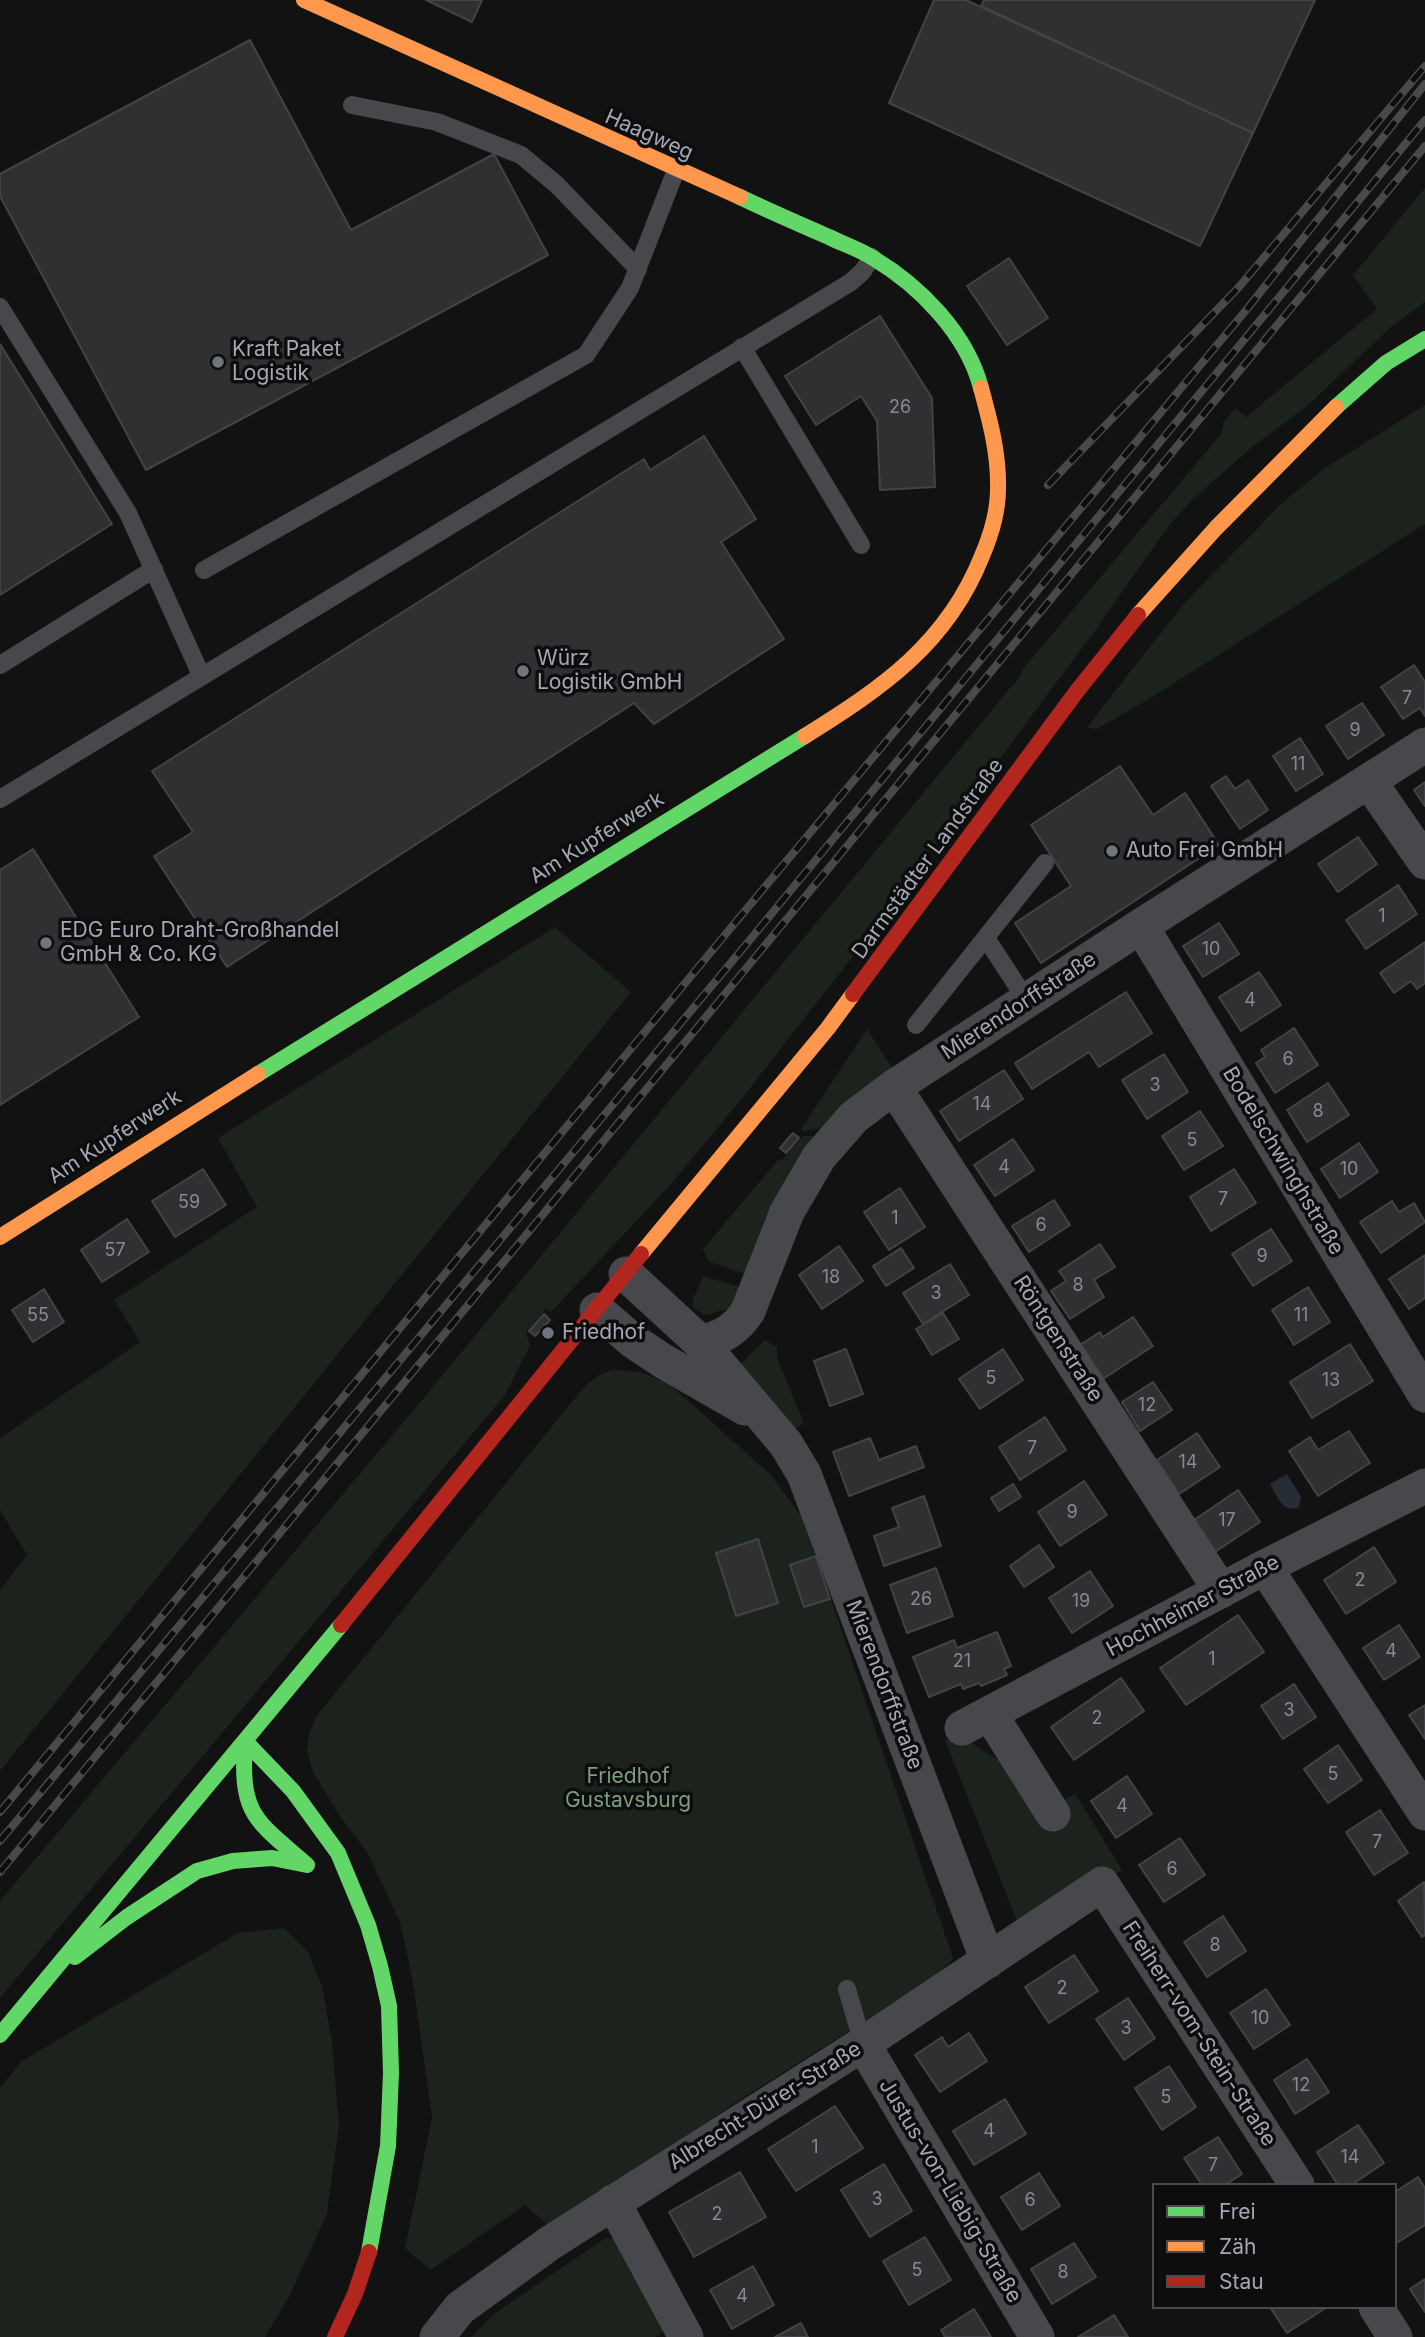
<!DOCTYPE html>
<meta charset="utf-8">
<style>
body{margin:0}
#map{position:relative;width:1425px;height:2337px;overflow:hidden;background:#121213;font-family:Inter,sans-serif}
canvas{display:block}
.legend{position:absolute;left:1152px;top:2183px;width:245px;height:126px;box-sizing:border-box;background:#0d0d0e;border:2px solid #494b50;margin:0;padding:9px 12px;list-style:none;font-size:21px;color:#a3a8b4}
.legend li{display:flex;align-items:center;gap:14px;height:35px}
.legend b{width:35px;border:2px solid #494b50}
</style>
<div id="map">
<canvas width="1425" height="2337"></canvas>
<ul class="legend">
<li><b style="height:9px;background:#63d668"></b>Frei</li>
<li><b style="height:9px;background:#ff974d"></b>Zäh</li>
<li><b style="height:9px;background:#b3261e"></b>Stau</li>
</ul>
</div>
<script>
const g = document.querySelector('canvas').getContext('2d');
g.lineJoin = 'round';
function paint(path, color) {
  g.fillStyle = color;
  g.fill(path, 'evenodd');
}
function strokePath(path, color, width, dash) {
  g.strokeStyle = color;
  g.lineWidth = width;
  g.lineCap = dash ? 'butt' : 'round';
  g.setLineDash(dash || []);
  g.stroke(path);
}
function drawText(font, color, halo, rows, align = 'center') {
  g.font = font + ' Inter,sans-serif';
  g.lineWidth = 7;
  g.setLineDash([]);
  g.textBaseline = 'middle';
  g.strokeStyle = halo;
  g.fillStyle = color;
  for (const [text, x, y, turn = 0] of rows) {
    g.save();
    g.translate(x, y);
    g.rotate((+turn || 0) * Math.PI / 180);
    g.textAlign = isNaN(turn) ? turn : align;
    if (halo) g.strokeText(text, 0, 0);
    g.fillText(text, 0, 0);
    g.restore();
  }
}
paint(new Path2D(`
 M1425,188V302L1392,326L1306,407L1252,447L1192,500L1170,524L1094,632L854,955L739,1102L671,1184L551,1312L546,1309L526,1332L530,1346L505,1395L0,1998V1901L417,1406L1020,676L1022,670L1222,433L1223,423L1235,408L1246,417L1377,309L1353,275Z
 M1425,405V524L1149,699L1097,729L1087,727L1182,606L1281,504L1322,470Z
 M555,927L631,992L0,1771V1590L27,1555L0,1510V1438L140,1342L114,1300L257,1207L218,1138Z
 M867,1029L895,1072L823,1128L803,1131L801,1129Z
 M803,1136H816L786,1180L763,1223L748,1275L708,1261L703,1249L779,1159L782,1160Z
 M703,1276L746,1289L732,1308L705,1315L693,1308V1299Z
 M765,1340L777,1347V1358L804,1423L795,1429L740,1364Z
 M618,1370L640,1372L669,1384L771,1475L804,1520L953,1958L938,1975L749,2094L549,2226L525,2205L431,2270L405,2248L432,2118L413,1982L400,1922L368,1854L338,1813L313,1772L307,1751L309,1733L318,1714L571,1403C585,1387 596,1371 618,1370Z
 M963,1735L977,1747L1005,1764L1044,1814L1075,1793L1122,1870L1021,1931L945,1740Z
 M284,1928L308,1952L322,1987L332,2041L339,2125L327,2214L290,2295L265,2337H0V2088L22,2061L238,1933Z
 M606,2238L615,2239L667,2330L655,2337H471L495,2313Z`), '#1c231d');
paint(new Path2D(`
 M1287,1474L1301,1497L1299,1507C1283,1514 1277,1496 1270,1484Z`), '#272d34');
const building = new Path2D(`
 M426,0H482L472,22Z
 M934,0H966L1253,133L1200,246L889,103Z
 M984,0H1315L1253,133L981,6Z
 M250,40L351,230L494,154L548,255L146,470L0,196V174Z
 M1009,258L1048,318L1007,345L967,286Z
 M880,316L932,398L935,487L880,490L877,421L861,396L816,425L785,376Z
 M0,344L112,524L0,595Z
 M704,436L756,519L721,542L784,639L654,724L634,703L227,967L154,856L193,832L152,771L644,459L650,470Z
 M1414,665L1425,682V716L1420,708L1403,719L1381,687Z
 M1362,703L1384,735L1348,759L1326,726Z
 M1300,738L1323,774L1296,791L1273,756Z
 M1120,766L1153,815L1185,793L1219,845L1041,963L1015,923L1071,886L1031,825Z
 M1226,776L1235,789L1248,780L1268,810L1240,829L1211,786Z
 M1425,782V806L1414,790Z
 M1358,837L1377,864L1338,892L1318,864Z
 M33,849L139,1017L0,1105V870Z
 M1398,885L1417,914L1366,949L1346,920Z
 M1219,923L1239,954L1203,977L1183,946Z
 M1425,942V983L1417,989L1411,981L1394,993L1380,973Z
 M1259,972L1281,1005L1241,1031L1219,997Z
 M1126,992L1152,1033L1099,1067L1089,1052L1032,1089L1015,1063Z
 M1294,1028L1318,1065L1275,1093L1256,1063L1265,1057L1261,1050Z
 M1164,1054L1188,1092L1147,1119L1122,1080Z
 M1004,1070L1023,1099L959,1141L940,1111Z
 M1328,1083L1349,1115L1307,1142L1287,1110Z
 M1200,1111L1223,1146L1184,1170L1162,1136Z
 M793,1133L799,1138L786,1153L780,1148Z
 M1013,1139L1034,1170L995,1196L974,1165Z
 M1359,1143L1378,1172L1340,1198L1321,1169Z
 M203,1169L226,1205L175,1237L152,1201Z
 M1234,1169L1256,1203L1211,1231L1190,1197Z
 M900,1188L925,1227L889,1250L864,1212Z
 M1054,1200L1070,1225L1029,1252L1012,1226Z
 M1392,1201L1399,1212L1414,1203L1425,1222L1381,1253L1360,1222Z
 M127,1219L149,1252L102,1282L81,1250Z
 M1271,1229L1292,1261L1253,1286L1232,1254Z
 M1100,1244L1115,1267L1094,1280L1104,1297L1070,1319L1051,1291L1066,1281L1059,1271Z
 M839,1246L863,1281L822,1309L799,1275Z
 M901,1248L914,1268L886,1286L873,1266Z
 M1425,1255V1298L1409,1309L1389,1279Z
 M950,1264L969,1295L923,1324L903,1293Z
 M1308,1287L1330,1322L1294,1345L1272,1310Z
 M44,1289L64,1322L33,1342L12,1310Z
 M943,1313L959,1339L932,1355L916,1329Z
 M544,1314L550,1320L535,1336L529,1331Z
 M1133,1317L1153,1346L1103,1379L1080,1345L1100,1332L1103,1337Z
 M1350,1344L1373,1381L1312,1418L1290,1382Z
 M846,1349L863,1394L830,1406L814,1361Z
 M1003,1349L1023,1380L980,1409L959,1379Z
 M1153,1382L1172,1410L1140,1431L1122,1402Z
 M1045,1417L1066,1450L1020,1480L999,1447Z
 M1349,1431L1370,1463L1318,1496L1289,1451L1310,1437L1318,1450Z
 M1197,1433L1220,1467L1179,1494L1157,1460Z
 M870,1438L879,1460L916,1446L924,1467L849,1496L833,1452Z
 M1084,1481L1107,1515L1060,1546L1038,1512Z
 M1013,1484L1021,1497L999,1511L991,1498Z
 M1238,1490L1260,1522L1215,1552L1194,1520Z
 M924,1496L941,1546L884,1566L874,1536L899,1527L892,1508Z
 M758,1539L778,1603L736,1616L716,1553Z
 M1039,1545L1054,1567L1024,1587L1010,1566Z
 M1374,1547L1396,1582L1346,1614L1324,1580Z
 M816,1556L830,1599L804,1607L790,1565Z
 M936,1568L953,1616L907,1633L890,1585Z
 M1090,1571L1113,1606L1072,1633L1049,1598Z
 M1238,1615L1264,1652L1186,1705L1160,1668Z
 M1399,1625L1420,1657L1384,1680L1363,1648Z
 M997,1632L1011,1666L1004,1669L1007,1675L981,1686L979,1683L963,1689L961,1684L929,1697L913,1657L954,1640L957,1648Z
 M1121,1678L1144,1711L1074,1760L1051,1727Z
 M1294,1684L1316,1717L1283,1739L1261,1706Z
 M1425,1705V1739L1409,1715Z
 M1338,1745L1362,1780L1328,1803L1304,1769Z
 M1127,1776L1152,1814L1116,1838L1091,1801Z
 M1380,1810L1408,1853L1374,1875L1346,1832Z
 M1180,1838L1205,1875L1164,1902L1139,1865Z
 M1424,1882L1425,1935L1422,1937L1398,1901Z
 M1223,1916L1246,1951L1207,1977L1184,1942Z
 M1074,1955L1098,1991L1049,2023L1025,1987Z
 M1266,1989L1290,2025L1254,2049L1230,2013Z
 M1128,1998L1155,2038L1124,2060L1096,2019Z
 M969,2033L987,2061L940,2092L915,2055L942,2037L948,2047Z
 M1307,2059L1329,2092L1295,2114L1274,2080Z
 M1169,2066L1196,2107L1162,2130L1135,2088Z
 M1005,2099L1026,2134L974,2165L953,2131Z
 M835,2106L863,2148L796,2191L768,2149Z
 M1358,2125L1384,2163L1351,2185H1338L1317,2152Z
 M1218,2137L1242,2174L1225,2185H1202L1184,2158Z
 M884,2164L912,2211L870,2237L841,2190Z
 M740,2172L766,2217L694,2257L669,2212Z
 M1039,2173L1060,2206L1022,2230L1001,2197Z
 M1418,2177L1425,2188V2225L1395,2244V2192Z
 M925,2237L951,2280L909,2305L883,2261Z
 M1074,2243L1096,2277L1052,2304L1031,2269Z
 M753,2266L774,2305L732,2329L710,2290Z
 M1425,2279V2312L1410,2289Z
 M1270,2307H1327L1287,2333Z
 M974,2309L991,2337H945L941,2330Z
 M1114,2315L1128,2337H1078Z
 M801,2323L808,2337H775Z`);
paint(building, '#303032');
strokePath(building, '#424346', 2);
strokePath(new Path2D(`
 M352,105L437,122L521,155L557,185L638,269
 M0,307L128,513L201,675
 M742,347L861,545
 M204,570L586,355L630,288L676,170
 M0,665L154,569
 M0,799L851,282L863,271L872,257
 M986,938L1027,1001
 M916,1025L1045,863
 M847,1989L863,2044`), '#47484b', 18);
strokePath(new Path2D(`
 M1369,781L1425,862
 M1141,926L1425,1395
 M894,1087L1221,1591
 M626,1274L701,1343L786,1444L804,1474L988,1961
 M597,1310L633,1341L663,1361L745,1408
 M701,1343C722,1337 736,1330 748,1311L787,1212L819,1157L854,1117L894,1087L1141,926L1425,745
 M1265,1567L1425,1813
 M990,1714L1053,1814
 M962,1728L1265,1567L1425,1486
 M863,2044L1037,2337
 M613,2202L686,2337
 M1376,2307L1395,2337
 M437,2337L460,2308L550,2243L863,2044L1102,1884L1297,2185`), '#47484b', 35);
strokePath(new Path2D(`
 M740,197C769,211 799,224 829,237C843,244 859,249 873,258C920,286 967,334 981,388
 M1336,407L1386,363L1425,339
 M258,1074L805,736
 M245,1741L293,1791L338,1853L368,1925L380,1966L389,2006L391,2073L388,2146L369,2252
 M245,1741C240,1815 254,1819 307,1865
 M75,1957L127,1917L197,1871L233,1861L272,1858L307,1865
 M0,2035L341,1625`), '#63d668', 16);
strokePath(new Path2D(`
 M304,0L740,197
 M1138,615L1216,528L1336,407
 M805,736C882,688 947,644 982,556C991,535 998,512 998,489C999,454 990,421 981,388
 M0,1237L258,1074
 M641,1254L828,1028L853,994`), '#ff974d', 16);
strokePath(new Path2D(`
 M853,994L1077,691L1138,615
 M341,1625L641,1254
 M335,2337L355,2294L369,2252`), '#b3261e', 16);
const rail = new Path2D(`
 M1048,485L1239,287L1425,66
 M0,1812L739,918L1247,309L1425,84
 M0,1841L754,935L1425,120
 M0,1872L1425,146`);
strokePath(rail, '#47494b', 8);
strokePath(rail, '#0d0d0e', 5, [16]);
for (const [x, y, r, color] of [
 [218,362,7,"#70747c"],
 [523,671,7,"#70747c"],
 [1112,851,7,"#70747c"],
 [46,943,7,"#70747c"],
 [548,1333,7,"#70747c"]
]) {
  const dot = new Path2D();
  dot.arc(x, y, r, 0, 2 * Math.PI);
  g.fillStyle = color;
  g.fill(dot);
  strokePath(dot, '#0d0d0e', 2.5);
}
drawText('18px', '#868a94', null, [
 ["26",900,408],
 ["7",1407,699],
 ["9",1355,731],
 ["11",1298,765],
 ["1",1382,917],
 ["10",1211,950],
 ["4",1250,1001],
 ["6",1288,1060],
 ["3",1155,1086],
 ["14",982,1105],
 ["8",1318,1112],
 ["5",1192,1141],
 ["4",1004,1168],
 ["10",1349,1170],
 ["7",1223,1200],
 ["59",189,1203],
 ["1",895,1219],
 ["6",1041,1226],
 ["57",115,1251],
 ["9",1262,1257],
 ["18",831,1278],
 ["8",1078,1286],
 ["3",936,1294],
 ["55",38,1316],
 ["11",1301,1316],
 ["5",991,1379],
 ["13",1331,1381],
 ["12",1147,1406],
 ["7",1032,1449],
 ["14",1188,1463],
 ["9",1072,1513],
 ["17",1227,1521],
 ["2",1360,1581],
 ["26",921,1600],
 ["19",1081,1602],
 ["4",1391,1652],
 ["1",1212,1660],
 ["21",962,1662],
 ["3",1289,1711],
 ["2",1097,1719],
 ["5",1333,1775],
 ["4",1122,1807],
 ["7",1377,1843],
 ["6",1172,1870],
 ["8",1215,1946],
 ["2",1062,1989],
 ["10",1260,2019],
 ["3",1126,2029],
 ["12",1301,2086],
 ["5",1166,2098],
 ["4",989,2132],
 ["1",815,2148],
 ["14",1350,2158],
 ["7",1213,2166],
 ["3",877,2200],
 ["6",1030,2201],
 ["2",717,2215],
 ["5",917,2271],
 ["8",1063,2273],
 ["4",742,2297]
]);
drawText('21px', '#a3a8b4', '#0d0d0e', [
 ["Haagweg",649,135,24],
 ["Am Kupferwerk",597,838,-32],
 ["Darmstädter Landstraße",928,859,-54],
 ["Mierendorffstraße",1019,1006,-33],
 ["Am Kupferwerk",115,1137,-33],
 ["Bodelschwinghstraße",1283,1161,59],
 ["Röntgenstraße",1058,1339,57],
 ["Hochheimer Straße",1193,1606,-28],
 ["Mierendorffstraße",884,1685,69],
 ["Freiherr-vom-Stein-Straße",1199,2034,57],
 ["Albrecht-Dürer-Straße",765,2106,-32],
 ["Justus-von-Liebig-Straße",950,2191,59]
]);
drawText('21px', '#a3a8b4', '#0d0d0e', [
 ["Kraft Paket",232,350],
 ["Logistik",232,374],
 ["Würz",537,659],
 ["Logistik GmbH",537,683],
 ["Auto Frei GmbH",1126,851],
 ["EDG Euro Draht-Großhandel",60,931],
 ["GmbH & Co. KG",60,955],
 ["Friedhof",562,1333]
], 'left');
drawText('21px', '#7b9f7d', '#0d0d0e', [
 ["Friedhof",628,1777],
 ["Gustavsburg",628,1801]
]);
</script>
